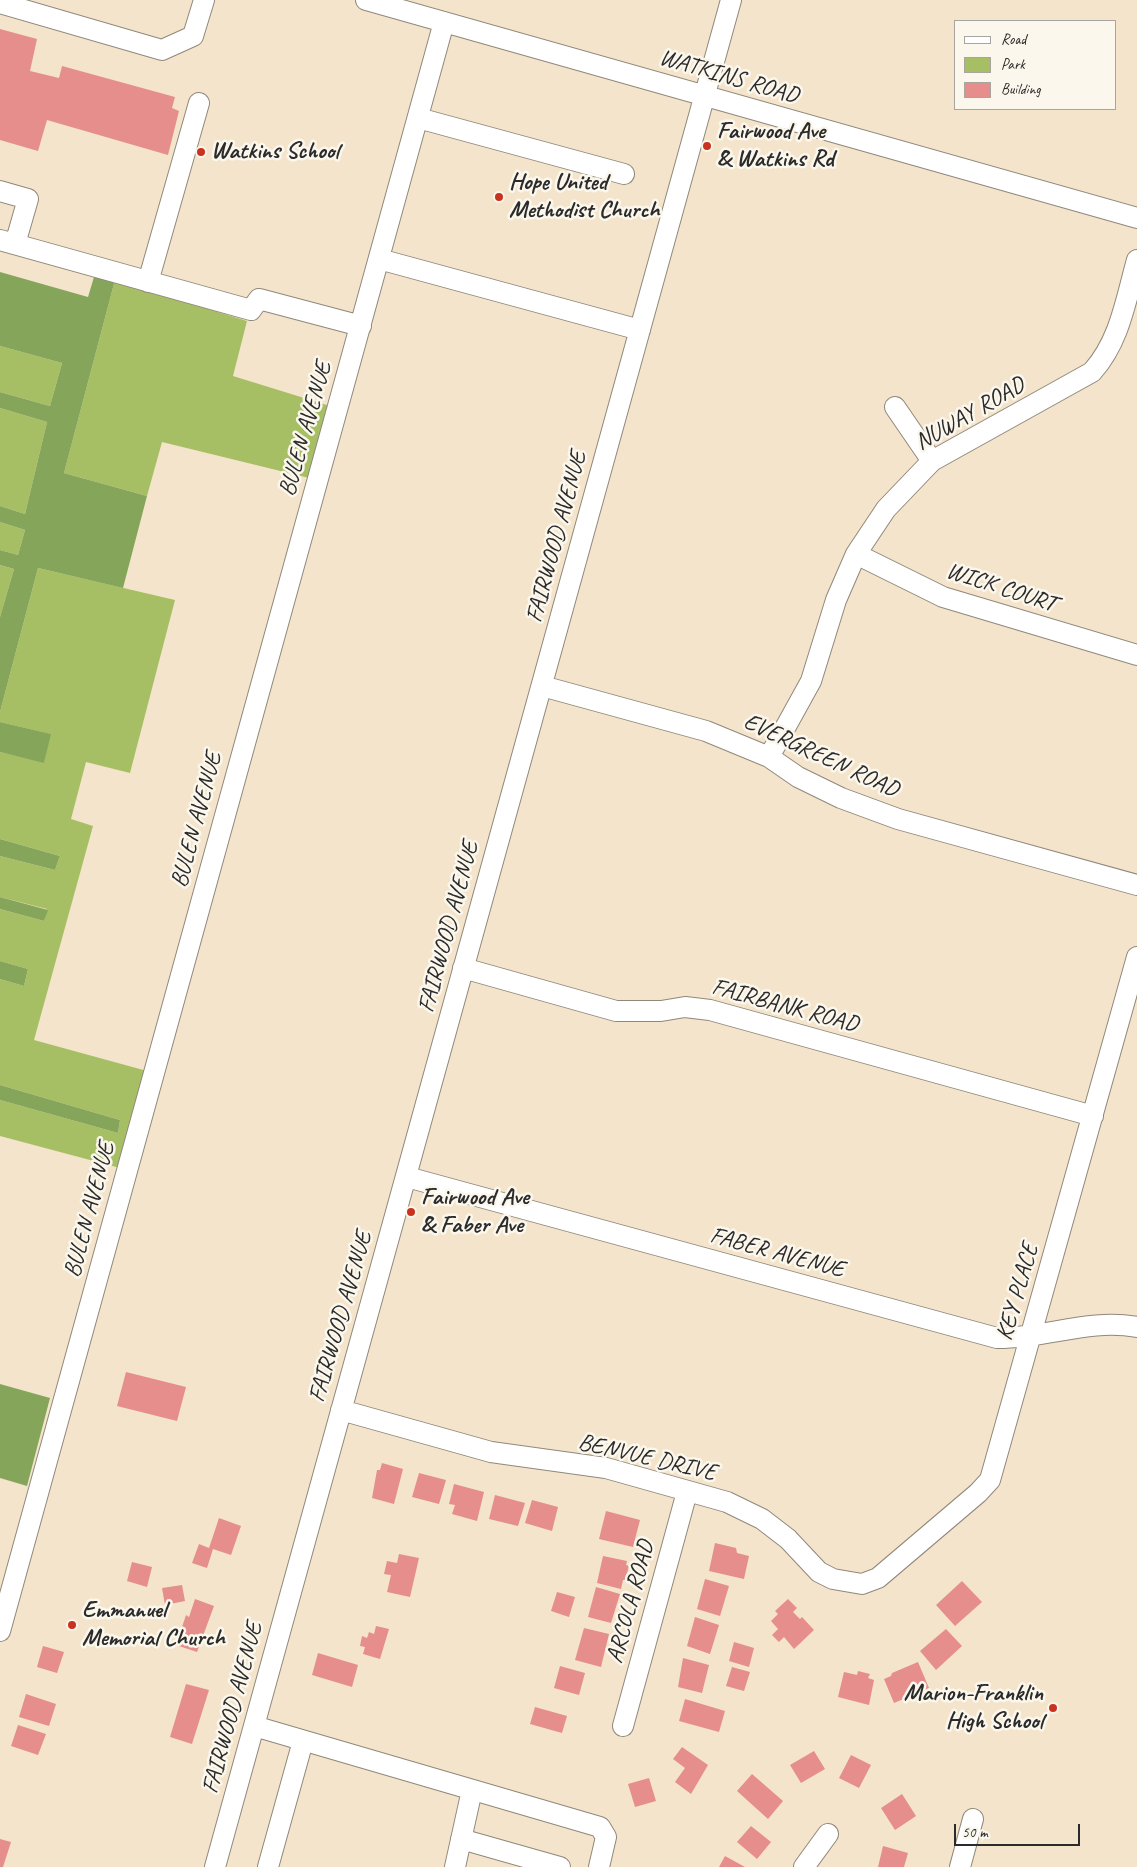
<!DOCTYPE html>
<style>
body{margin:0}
#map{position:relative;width:1137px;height:1867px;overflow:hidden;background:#f4e4cb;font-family:Caveat,sans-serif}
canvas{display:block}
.legend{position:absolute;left:954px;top:20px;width:162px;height:90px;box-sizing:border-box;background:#fbf7ec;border:1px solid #a8a59f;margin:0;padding:6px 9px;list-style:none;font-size:15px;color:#2b2b2b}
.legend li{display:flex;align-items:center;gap:10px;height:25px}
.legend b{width:25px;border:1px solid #a8a59f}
.scale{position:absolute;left:954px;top:1824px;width:126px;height:22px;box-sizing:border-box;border:2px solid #2b2b2b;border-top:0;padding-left:6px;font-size:15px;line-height:18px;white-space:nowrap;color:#2b2b2b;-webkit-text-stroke:4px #fbf7ec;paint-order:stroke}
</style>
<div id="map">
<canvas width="1137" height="1867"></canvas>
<ul class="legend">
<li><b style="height:6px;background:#fff"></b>Road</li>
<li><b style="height:14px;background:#a7bf64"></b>Park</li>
<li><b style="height:14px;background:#e58e8c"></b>Building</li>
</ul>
<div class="scale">50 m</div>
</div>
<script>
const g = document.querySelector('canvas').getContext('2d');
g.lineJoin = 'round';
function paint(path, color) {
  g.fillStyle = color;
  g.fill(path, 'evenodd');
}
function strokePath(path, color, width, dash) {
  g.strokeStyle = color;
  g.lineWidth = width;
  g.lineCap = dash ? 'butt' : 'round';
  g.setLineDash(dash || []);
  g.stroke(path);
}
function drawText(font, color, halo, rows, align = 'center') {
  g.font = font + ' Caveat,sans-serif';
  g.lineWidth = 5;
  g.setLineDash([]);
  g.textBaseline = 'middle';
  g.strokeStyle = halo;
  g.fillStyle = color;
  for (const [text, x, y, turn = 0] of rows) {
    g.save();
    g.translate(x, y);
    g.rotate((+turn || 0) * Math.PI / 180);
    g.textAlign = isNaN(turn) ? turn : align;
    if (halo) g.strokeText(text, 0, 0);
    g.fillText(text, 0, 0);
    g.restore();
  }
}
paint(new Path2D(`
 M115,280L247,321L233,376L330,406L309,478L162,442L147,496L64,473Z
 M0,346L62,363L50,406L0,392Z
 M0,408L47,422L25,514L0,506Z
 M0,522L25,530L18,555L0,550Z
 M0,565L14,569L0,617Z
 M38,568L175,600L130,773L86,762L71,819L93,826L34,1040L147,1071L120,1168L0,1136V1100L118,1133L120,1120L0,1085V979L24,986L28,969L0,961V909L44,921L47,909L0,897V856L55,870L60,856L0,839V752L44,762L50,734L0,722V712Z`), '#a7bf64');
paint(new Path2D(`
 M0,272L88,297L94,277L115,280L64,473L147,496L123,588L38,568L0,712V617L14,569L0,565V550L18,555L25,530L0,522V506L25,514L47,422L0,408V392L50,406L62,363L0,346Z
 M0,722L51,734L44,763L0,752Z
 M0,839L60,856L55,870L0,856Z
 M0,897L48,910L44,921L0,909Z
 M0,961L28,969L24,986L0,979Z
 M0,1085L120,1120L118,1133L0,1100Z
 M0,1384L50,1398L27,1486L0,1478Z`), '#85a65a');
paint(new Path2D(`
 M0,29L37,39L30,71L59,78L62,66L175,97L172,108L179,111L168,155L47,120L38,151L0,140Z
 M126,1372L186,1387L177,1421L117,1406Z
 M382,1463L403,1469L394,1504L372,1498L377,1470H380Z
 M419,1473L446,1480L439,1504L412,1497Z
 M454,1484L484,1492L477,1521L452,1514L455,1505L449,1504Z
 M495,1495L525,1503L518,1526L489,1519Z
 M532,1500L558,1507L552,1531L525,1523Z
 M606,1511L640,1520L633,1547L599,1539Z
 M219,1518L241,1526L231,1555L213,1549L207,1568L192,1563L199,1544L209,1548Z
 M715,1543L736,1548L737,1553L749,1556L744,1579L709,1571Z
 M399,1554L419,1558L410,1597L387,1592L391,1575L384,1574L387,1561L397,1563Z
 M603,1556L627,1561L626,1565L629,1566L625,1580H623L621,1589L597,1583Z
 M132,1562L152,1567L147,1587L127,1581Z
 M705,1579L729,1586L720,1616L697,1609Z
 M962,1581L982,1602L955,1626L936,1605Z
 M182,1585L185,1601L165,1605L162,1588Z
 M596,1587L620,1594L611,1623L588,1617Z
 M557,1592L575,1597L569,1617L551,1611Z
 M195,1599L214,1606L197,1652L176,1645L186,1615L189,1617Z
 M788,1599L797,1608L793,1612L800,1619L802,1617L814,1630L794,1649L784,1637L779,1642L772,1635L778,1629L771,1621L778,1614L775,1611Z
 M695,1617L719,1625L710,1654L687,1646Z
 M376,1626L389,1629L380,1659L363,1654L365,1647L360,1646L362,1636L367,1638L369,1632L374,1634Z
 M584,1628L609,1634L601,1667L575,1660Z
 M946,1629L962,1646L936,1670L920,1651Z
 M734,1642L754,1648L749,1667L729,1661Z
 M43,1646L64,1652L57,1673L37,1667Z
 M318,1653L358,1665L352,1687L312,1675Z
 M683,1658L709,1665L702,1693L678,1687Z
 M918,1662L929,1688L894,1703L884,1679L891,1676L892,1673Z
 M560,1666L585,1673L579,1695L554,1688Z
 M732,1667L750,1672L744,1691L726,1686Z
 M858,1671L870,1674L868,1678L874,1680L869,1705L838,1697L844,1672L857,1675Z
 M186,1684L209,1690L192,1744L170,1737Z
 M26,1694L56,1704L49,1726L19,1717Z
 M685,1699L725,1711L719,1732L679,1721Z
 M535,1707L567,1716L562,1733L530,1724Z
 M18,1725L46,1734L38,1755L11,1746Z
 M682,1747L708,1765L691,1794L675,1782L685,1768L673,1759Z
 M814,1751L825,1769L801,1783L790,1765Z
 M851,1755L871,1765L859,1788L839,1778Z
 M752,1774L783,1801L768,1819L737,1791Z
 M649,1778L656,1801L635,1807L628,1784Z
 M902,1794L916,1816L895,1830L881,1808Z
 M751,1826L771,1842L757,1859L737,1842Z
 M0,1839L11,1842L3,1867H0Z
 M883,1846L908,1853L904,1867H878Z
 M725,1856L745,1867H719Z`), '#e58e8c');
const minor = new Path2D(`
 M366,0L1137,218
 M0,3L162,50L193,36L204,0
 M418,118L624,174
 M0,191L28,199L15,244
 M0,240L251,310L259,299L361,326
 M379,259L640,330
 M148,282L199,103
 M895,407L932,461
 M856,554L943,597L1137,655
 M542,686L706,731L769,757L798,777L841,798L898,819L1137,885
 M769,757L811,681L836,600L856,554L886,509L932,461L1092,372C1120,341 1126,299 1137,260
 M463,968L616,1011H661L685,1007L710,1010L1093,1116
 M407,1177L997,1338C1044,1339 1089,1318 1137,1327
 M341,1410L491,1452L606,1468L727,1502L762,1519L788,1539L819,1572L833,1579L862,1584L878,1578L978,1493L990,1480L1137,957
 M0,1631L444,22
 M254,1726L600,1827L606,1837L599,1867
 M623,1726L687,1492
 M461,1839L560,1867
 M215,1867L731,0
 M268,1867L303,1741
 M455,1867L472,1790
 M804,1867L828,1834
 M960,1867L973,1819`);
strokePath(minor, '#90887b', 22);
strokePath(minor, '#fff', 20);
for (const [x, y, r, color] of [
 [707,146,5,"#c8321e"],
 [201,152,5,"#c8321e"],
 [499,197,5,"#c8321e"],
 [411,1212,5,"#c8321e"],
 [72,1625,5,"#c8321e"],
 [1053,1708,5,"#c8321e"]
]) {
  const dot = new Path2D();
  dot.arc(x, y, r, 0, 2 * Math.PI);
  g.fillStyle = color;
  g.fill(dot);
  strokePath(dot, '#fbf7ec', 2);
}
drawText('24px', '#2b2b2b', '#fbf7ec', [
 ["WATKINS ROAD",729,77,16],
 ["NUWAY ROAD",970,414,-30],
 ["BULEN AVENUE",306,429,-74],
 ["FAIRWOOD AVENUE",557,537,-75],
 ["WICK COURT",1001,588,18],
 ["EVERGREEN ROAD",821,756,25],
 ["BULEN AVENUE",197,820,-75],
 ["FAIRWOOD AVENUE",449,927,-75],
 ["FAIRBANK ROAD",785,1006,15],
 ["BULEN AVENUE",90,1210,-75],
 ["FABER AVENUE",777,1253,15],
 ["KEY PLACE",1018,1292,-74],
 ["FAIRWOOD AVENUE",341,1317,-74],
 ["BENVUE DRIVE",647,1458,13],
 ["ARCOLA ROAD",631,1602,-75],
 ["FAIRWOOD AVENUE",233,1708,-75]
]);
drawText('bold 24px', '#2b2b2b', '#fbf7ec', [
 ["Fairwood Ave",717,132],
 ["& Watkins Rd",717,160],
 ["Watkins School",211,152],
 ["Hope United",509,183],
 ["Methodist Church",509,211],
 ["Fairwood Ave",421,1198],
 ["& Faber Ave",421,1226],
 ["Emmanuel",82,1611],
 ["Memorial Church",82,1639],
 ["Marion-Franklin",1043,1694,"right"],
 ["High School",1043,1722,"right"]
], 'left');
</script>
